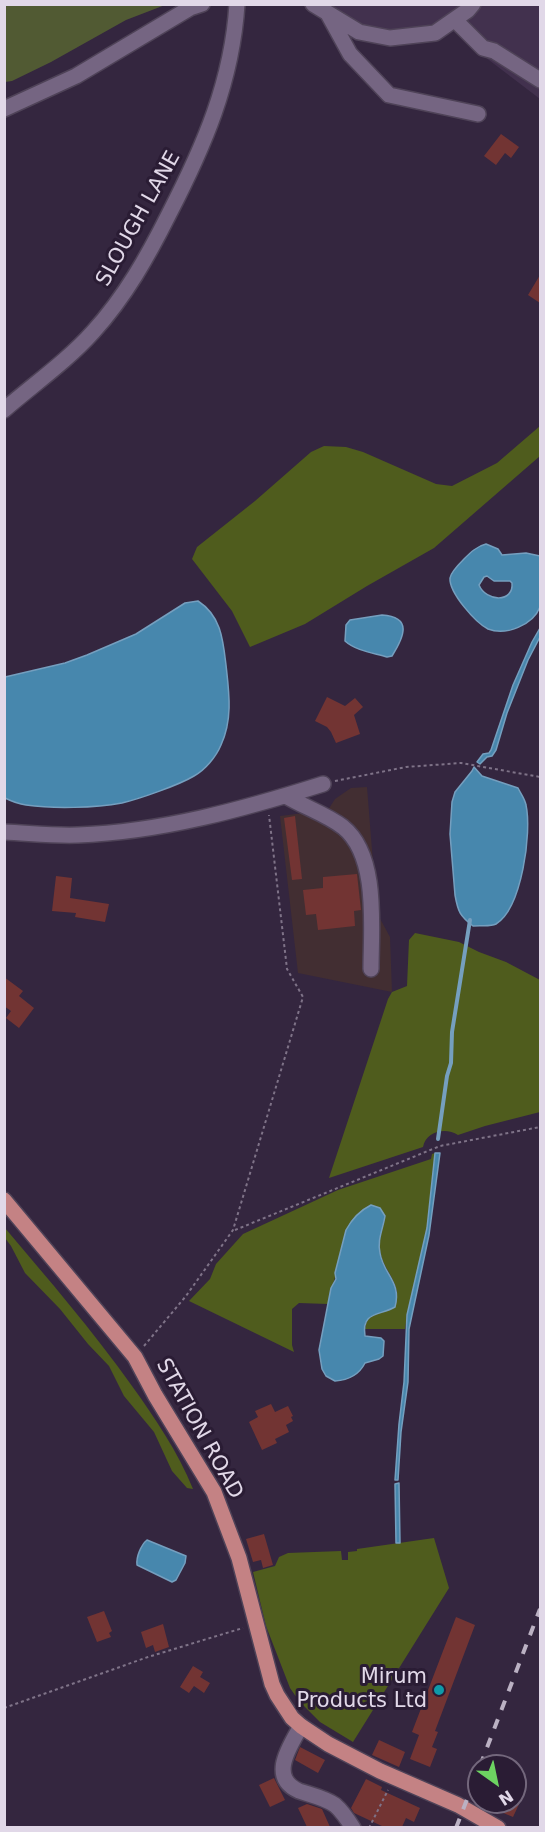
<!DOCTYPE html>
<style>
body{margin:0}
#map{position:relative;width:545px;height:1832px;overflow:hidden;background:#34263f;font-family:"DejaVu Sans",sans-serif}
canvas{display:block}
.frame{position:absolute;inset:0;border:6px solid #e1d8e8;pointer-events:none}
.north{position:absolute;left:467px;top:1754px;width:60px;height:60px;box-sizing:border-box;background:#2a1c34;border:2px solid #73677c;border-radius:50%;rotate:147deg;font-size:16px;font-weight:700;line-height:24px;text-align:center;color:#e1d8e8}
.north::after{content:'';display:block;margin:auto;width:21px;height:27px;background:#6dd361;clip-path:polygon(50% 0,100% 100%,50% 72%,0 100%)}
</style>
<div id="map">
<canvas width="545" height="1832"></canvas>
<div class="frame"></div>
<div class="north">N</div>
</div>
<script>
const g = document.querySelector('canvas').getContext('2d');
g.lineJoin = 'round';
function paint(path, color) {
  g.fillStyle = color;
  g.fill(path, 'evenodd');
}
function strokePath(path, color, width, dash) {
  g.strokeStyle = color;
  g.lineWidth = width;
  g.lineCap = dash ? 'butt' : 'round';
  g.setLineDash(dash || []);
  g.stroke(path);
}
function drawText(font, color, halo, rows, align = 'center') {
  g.font = font + ' "DejaVu Sans",sans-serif';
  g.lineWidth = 6;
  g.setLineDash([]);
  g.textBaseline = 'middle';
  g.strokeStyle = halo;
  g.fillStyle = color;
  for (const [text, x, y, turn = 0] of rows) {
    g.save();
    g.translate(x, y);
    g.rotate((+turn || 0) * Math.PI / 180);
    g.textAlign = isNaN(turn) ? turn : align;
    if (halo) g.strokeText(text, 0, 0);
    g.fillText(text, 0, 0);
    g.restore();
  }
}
paint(new Path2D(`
 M367,787L377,913L390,937L392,992L298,973L280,816L328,810L335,799L351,788Z`), '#422e32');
paint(new Path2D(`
 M320,5H540V99L485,57L470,36L445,21L406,31H381L354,27Z`), '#42314e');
paint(new Path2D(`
 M5,4H165V5L126,20L51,62L12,81L5,82Z`), '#515a33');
paint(new Path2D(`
 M540,426V456L434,548L367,586L305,624L250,647L232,611L192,559L197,547L255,501L311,452L324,446L346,447L363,452L436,484L452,486L497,463Z
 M415,933L459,942L479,952L506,962L540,980V1112L485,1126L458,1135C446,1127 426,1131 423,1147L329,1178L388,999L392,992L407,986L409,940Z
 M435,1153L427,1228L407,1315L405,1329H365L367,1318L376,1314L390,1310L397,1293C396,1285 392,1278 388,1271C377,1252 378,1242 384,1221L339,1262L328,1304L299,1303L292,1309V1345L294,1352L189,1301L210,1279L216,1264L243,1234L338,1190L431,1159L432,1154Z
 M5,1228C49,1280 93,1331 132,1386C155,1418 178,1452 193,1489L187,1488L172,1471L154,1432L124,1396L109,1366L88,1344L60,1309L25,1273L11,1246L5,1238Z
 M434,1538L449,1588L353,1742L320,1722L299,1701L290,1688L266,1626L253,1572L275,1566L279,1557L288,1553L341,1551L342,1560H348V1552L357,1551V1549Z`), '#4f5c1d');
const water = new Path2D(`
 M486,544L498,549L502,555L526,553L540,556C541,568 543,598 540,607C533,625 506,636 488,629C476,623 449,593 450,578C451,572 459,564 464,559C470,553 477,546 486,544ZM487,576L494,581H510L512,583C514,603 486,602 479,585L484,577Z
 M198,601C221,616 223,639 226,665C229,692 233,719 221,745C216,757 205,770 194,776C179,785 139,799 122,803C95,808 53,809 26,805C19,804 11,801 5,798V677L65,663L87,655L136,634L185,603Z
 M382,615C413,617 404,637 392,656L387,657C374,653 356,651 345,641L346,625L350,620Z
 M540,628V637L528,660L507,713L496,750L492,756L487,757L480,764L477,762L483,754L489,753L491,750L513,685L532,642Z
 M474,767L482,776L518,788C521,794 525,799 526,805C532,832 522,908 496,924C490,927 481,925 473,926C460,916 458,912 455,895L450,834L452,802L455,792L472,771Z
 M435,1153H440L429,1235L409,1329L408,1382L401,1432L398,1480H395L399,1424L404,1382L407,1315L427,1228Z
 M371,1205L380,1208L385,1216C383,1229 377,1240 380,1253C383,1274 402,1282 395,1307C380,1316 361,1311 365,1336L381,1338L384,1341L383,1356L379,1359L365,1363C359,1375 349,1380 335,1381L326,1376L322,1369L319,1350L331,1288L336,1279L335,1273L346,1230C352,1219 359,1211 371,1205Z
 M399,1483L400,1543H396L395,1484Z
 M147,1540L186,1556L185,1563L176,1580L172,1582L137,1565C136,1557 141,1545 147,1540Z`);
paint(water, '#4787ad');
strokePath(water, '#759fbf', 1.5);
strokePath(new Path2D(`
 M438,1139L447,1076L451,1063L452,1032L470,920`), '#759fbf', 4);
paint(new Path2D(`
 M501,134L519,147L511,158L505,153L496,165L484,156Z
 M540,275V303L528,295Z
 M327,697L345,706L355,698L363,707L354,715L360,734L336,743L331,732L327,727L315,721Z
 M295,816L302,879L292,880L284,818Z
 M357,874L361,910L354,911L355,926L318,930L316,914L306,915L303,890L323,888V877Z
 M56,876L72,878L70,898L109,904L105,922L75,917L76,913L52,911Z
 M4,977L23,991L19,996L34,1008L19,1028L6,1018L11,1011L4,1006Z
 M271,1404L275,1412L288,1406L293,1416L291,1417L293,1421L286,1425L289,1432L275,1439L277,1443L262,1450L249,1422L258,1417L255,1411Z
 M264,1534L273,1565L263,1568L261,1560L253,1562L246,1539Z
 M104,1611L112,1631L109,1633L111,1637L97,1642L87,1617Z
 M456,1617L475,1625L435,1731L438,1732L432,1747L437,1749L430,1767L410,1759L419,1735L412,1732Z
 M163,1624L169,1647L155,1652L153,1645L146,1648L141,1632Z
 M193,1666L203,1672L200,1677L210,1683L204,1693L194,1686L189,1693L180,1687Z
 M379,1740L405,1752L399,1767L372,1755Z
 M300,1747L325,1760L318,1773L295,1760Z
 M274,1778L285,1800L270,1807L259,1785Z
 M366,1779L382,1787L381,1790L420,1808L414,1822L406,1818L402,1827H384L354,1813L351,1808Z
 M506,1802H520L513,1817L501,1812Z
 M307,1804L322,1809L330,1827H307L298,1808Z`), '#723433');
const minor = new Path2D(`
 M313,4L359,32L390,38L435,33L468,10L473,4
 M328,14L350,54L389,95L478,114
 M455,20L483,48L494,51L540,80
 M4,109L76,76L190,8L202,4
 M4,410C34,384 67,361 93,332C125,297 148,256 169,214C204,146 232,82 237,4
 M286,796C304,807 326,814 343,827C379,856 371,928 371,969
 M4,832C29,833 53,836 78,835C161,832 244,809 323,784
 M301,1726C290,1746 268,1777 299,1791C311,1795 325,1798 335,1805C342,1811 348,1820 353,1828`);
const major = new Path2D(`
 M4,1200L135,1357L155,1395L214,1492L239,1558L272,1684L277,1695L292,1718L301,1726L328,1744L380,1771L458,1805L498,1828`);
strokePath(minor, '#4f4358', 18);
strokePath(major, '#4f4358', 18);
strokePath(new Path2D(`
 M335,781L406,767L461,763L540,777
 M235,1230L440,1146L540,1127
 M144,1346L186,1296L233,1230L303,997L287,969L269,815
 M4,1708L148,1657L243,1628
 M369,1828L388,1790`), '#7f7388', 2, [3, 3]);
strokePath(minor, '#756582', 15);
strokePath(major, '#c48284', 15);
strokePath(new Path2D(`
 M480,1766L540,1609
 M456,1828L479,1768`), '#bbb1c3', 4, [10, 10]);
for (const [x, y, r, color] of [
 [439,1690,6,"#0f9aa8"]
]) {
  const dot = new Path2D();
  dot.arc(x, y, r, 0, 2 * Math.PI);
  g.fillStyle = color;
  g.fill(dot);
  strokePath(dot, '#2a1c34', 2);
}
drawText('21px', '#e1d8e8', '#2a1c34', [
 ["SLOUGH LANE",139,219,-61],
 ["STATION ROAD",199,1429,61]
]);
drawText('21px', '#e1d8e8', '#2a1c34', [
 ["Mirum",427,1678],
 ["Products Ltd",427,1702]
], 'right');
</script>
